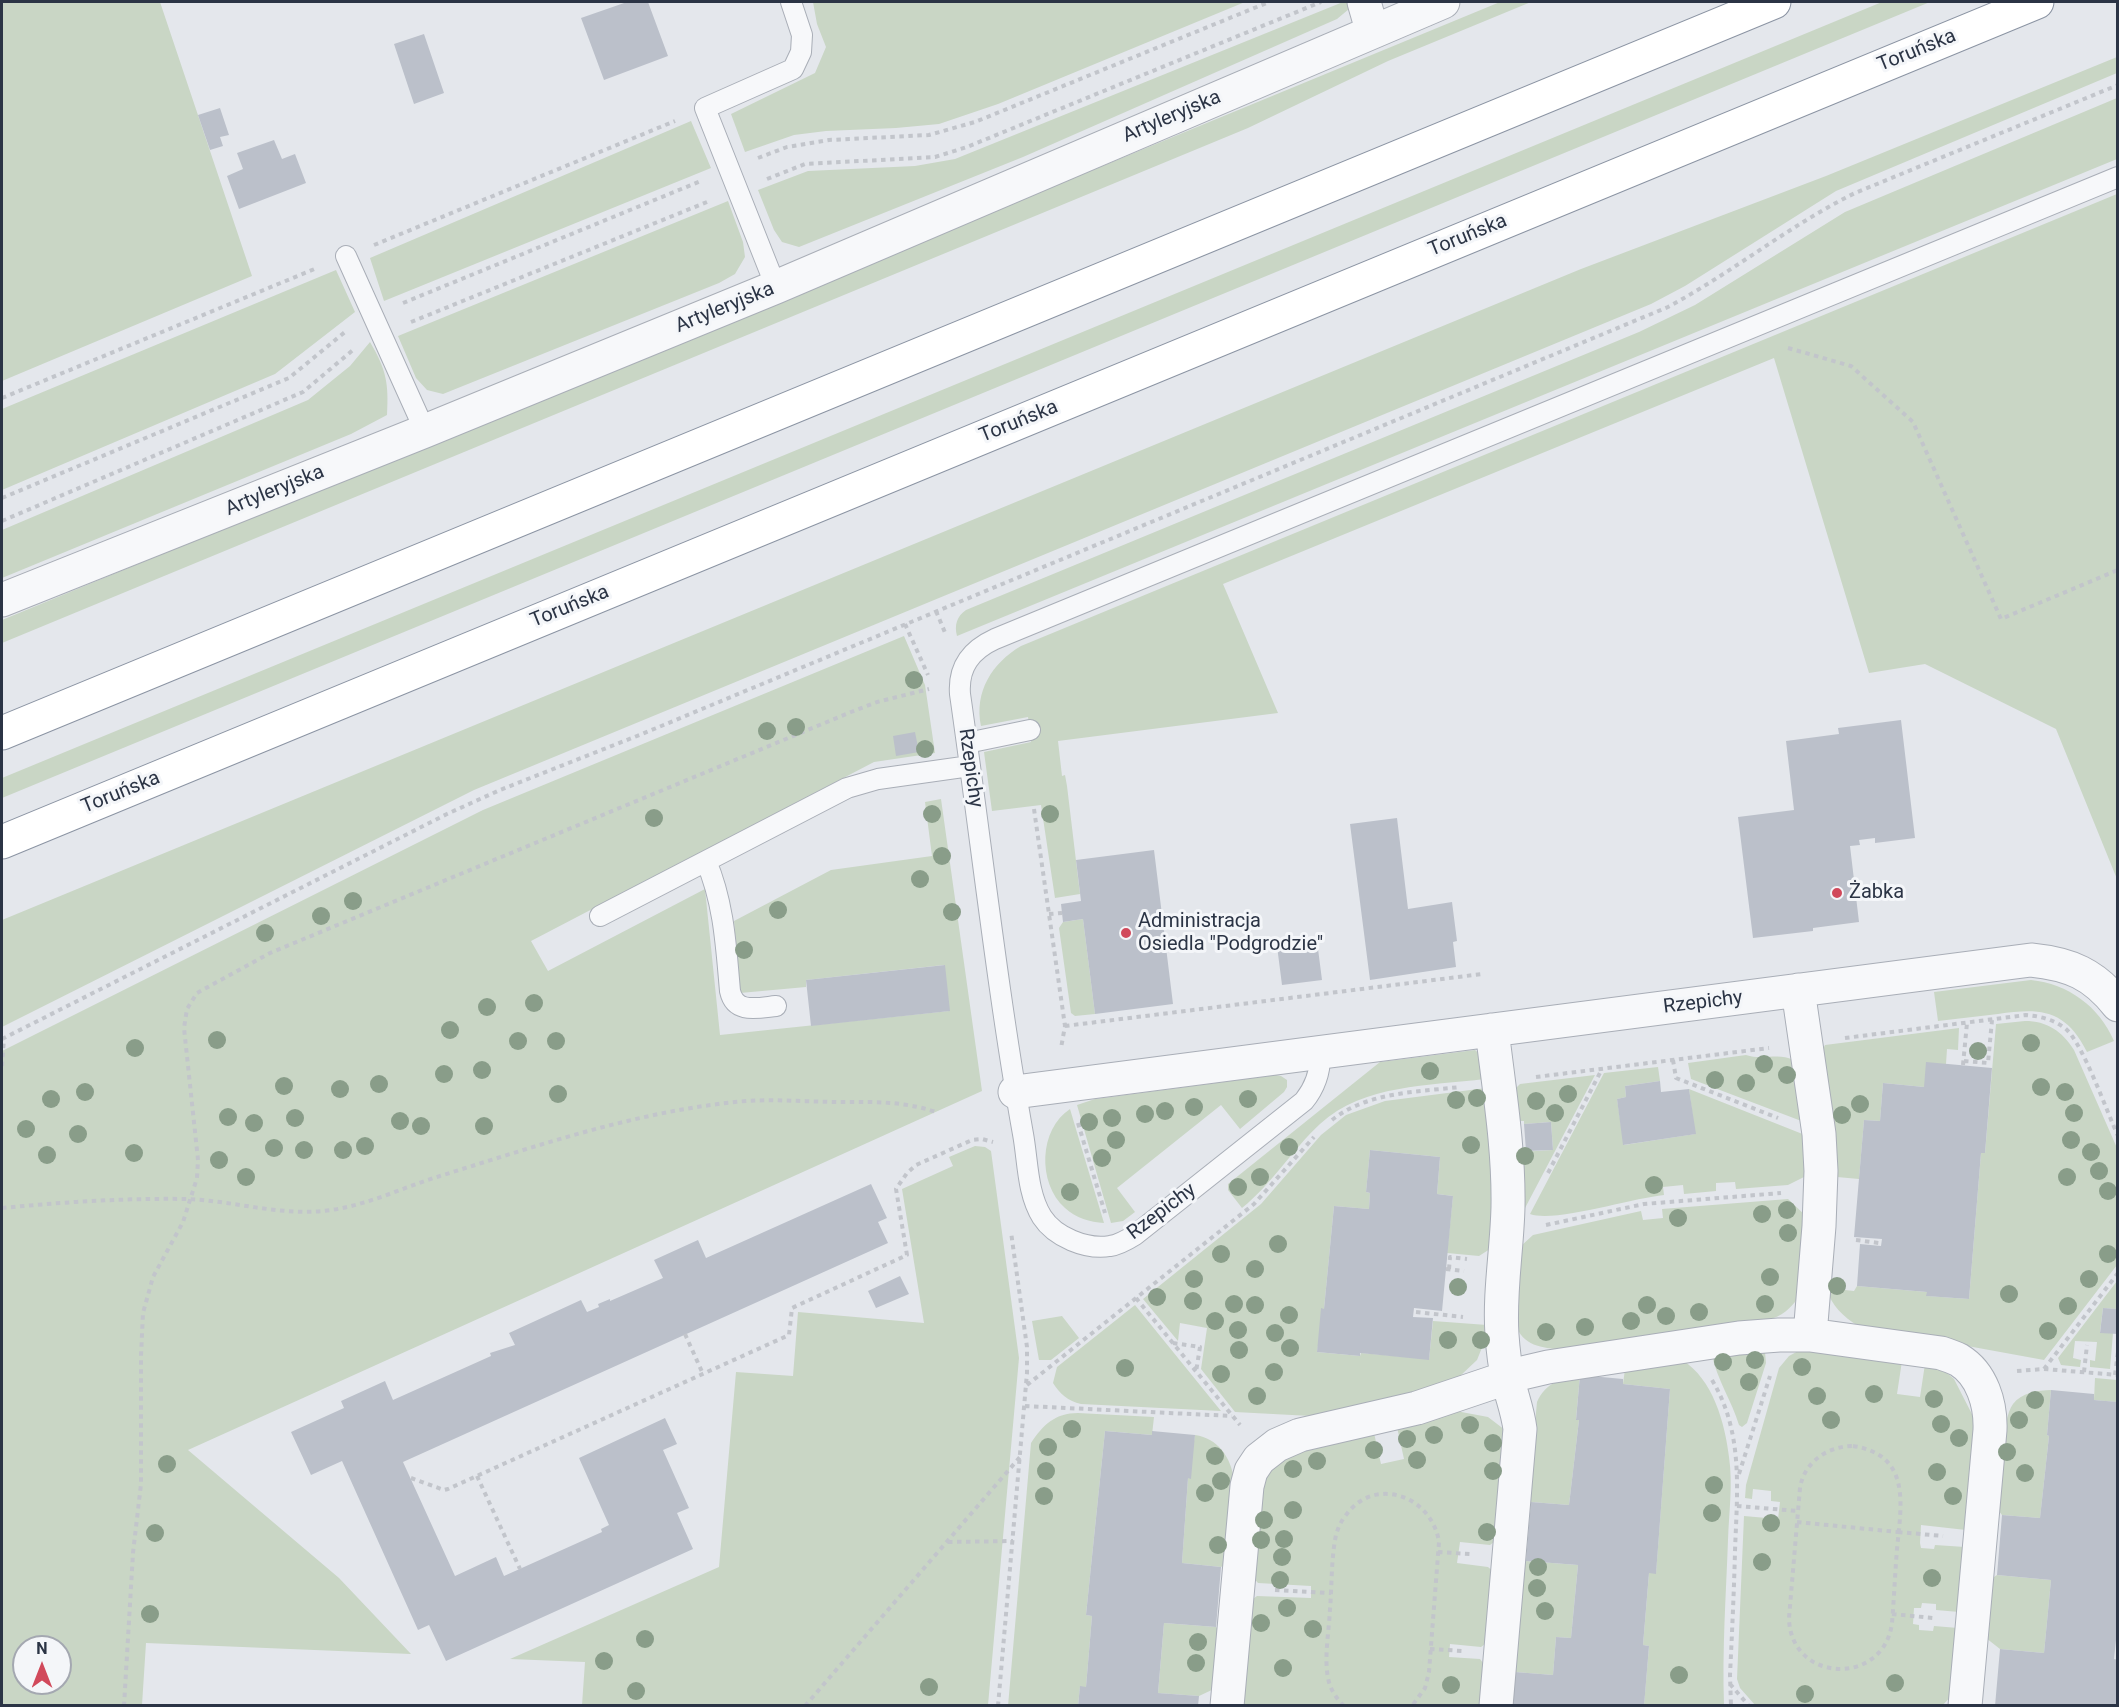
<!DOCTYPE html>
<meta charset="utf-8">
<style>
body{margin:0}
#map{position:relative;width:2119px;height:1707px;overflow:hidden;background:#e4e7ec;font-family:Roboto,sans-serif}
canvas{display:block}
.frame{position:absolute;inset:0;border:3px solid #2b3445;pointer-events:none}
.north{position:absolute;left:12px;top:1635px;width:60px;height:60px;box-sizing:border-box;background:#f4f6f9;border:2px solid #a4a8b1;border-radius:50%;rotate:0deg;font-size:16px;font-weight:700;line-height:24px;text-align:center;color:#2b3445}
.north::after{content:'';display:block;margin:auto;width:21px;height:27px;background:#d1495b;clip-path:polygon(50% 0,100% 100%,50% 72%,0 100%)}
</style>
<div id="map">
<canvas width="2119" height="1707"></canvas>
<div class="frame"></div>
<div class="north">N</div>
</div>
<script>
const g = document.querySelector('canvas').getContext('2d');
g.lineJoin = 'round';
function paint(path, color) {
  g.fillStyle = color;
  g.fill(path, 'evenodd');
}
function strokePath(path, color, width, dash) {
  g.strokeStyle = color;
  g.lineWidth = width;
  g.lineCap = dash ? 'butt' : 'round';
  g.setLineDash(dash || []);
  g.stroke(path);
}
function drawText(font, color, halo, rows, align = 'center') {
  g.font = font + ' Roboto,sans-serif';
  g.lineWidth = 6;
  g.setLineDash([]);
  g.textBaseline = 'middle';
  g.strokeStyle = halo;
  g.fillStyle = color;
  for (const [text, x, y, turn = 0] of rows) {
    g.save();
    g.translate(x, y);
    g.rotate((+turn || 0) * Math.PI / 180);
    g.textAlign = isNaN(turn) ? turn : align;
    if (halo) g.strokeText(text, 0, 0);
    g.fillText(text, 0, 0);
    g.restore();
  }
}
paint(new Path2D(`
 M2,2H160L252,276L2,381Z
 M813,2H1245L998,104L939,124L896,128L826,131L794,135L745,152L731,114L815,73L826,47L817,24Z
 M1343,2H1351L1349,9L1337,19L1023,157L799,247L782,242L774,230L758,190L808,171L915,166L955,159Z
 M1500,2H1531L1388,61L1248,128L2,643V620Z
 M1882,2H1930L2,798V778Z
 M2117,57V73L1836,191L1685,286L1651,304L474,790L2,1027V920L1581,269L1826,176Z
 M2117,98V159L957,636C954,625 957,616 966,610L1639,332L1695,305L1845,212Z
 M691,121L711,168L384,301L370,258Z
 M2117,194V879L2056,729L1925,664L1869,673L1774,358L1223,584L1278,713L1058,741L1062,776L1065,775L1067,786L1080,894L1055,898L1041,805L992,811L984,752L1031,742L1028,717L981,726C974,692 992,663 1021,646Z
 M728,201L743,242L745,257L735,274L719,283L443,394L427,390L416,378L398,336Z
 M336,270L355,312L275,374L2,490V409Z
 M370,342C386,369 389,383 387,415L351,434L2,578V530L308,400L350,366Z
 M904,636L925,685L935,753L874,762L531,941L548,971L705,889L720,1035L949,1011L944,965L806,980V987L740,993L734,921L831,870L932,856L925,802L941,799L982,1091L188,1450L339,1578L411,1654L146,1643L142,1705L2,1706V1051L483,810ZM24,1647H60V1683H24Z
 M1083,919L1095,1014L1075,1016L1071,1013L1059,928L1063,922Z
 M2031,980C2068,984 2099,1006 2114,1041L2087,1052C2065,1009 2041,1008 1998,1014C1978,1016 1958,1019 1938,1021L1934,992Z
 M2025,1021C2047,1021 2062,1031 2074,1050L2117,1148V1265L2044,1360L1858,1326C1843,1316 1831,1306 1827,1288L1854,1291L1857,1286L1927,1292V1296L1969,1299L1981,1153H1985L1996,1024Z
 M1959,1028L1958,1050L1947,1049L1946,1064L1924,1087L1883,1083L1880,1121L1864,1120L1859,1179L1837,1177L1838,1172L1833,1162L1819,1057L1825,1045Z
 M1475,1050L1481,1055L1485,1079C1429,1086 1364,1084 1320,1124C1292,1150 1272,1184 1242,1208L1228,1190V1184L1380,1062Z
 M1746,1055C1763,1061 1778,1052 1793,1060L1804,1122L1691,1079L1688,1063Z
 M1658,1067L1660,1081L1625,1086L1626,1097L1617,1099L1624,1145L1695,1134L1689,1089L1805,1135L1804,1177L1788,1185L1736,1189L1735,1182L1716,1183V1191L1684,1194L1683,1185L1663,1187L1664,1195C1632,1198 1555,1223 1530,1214L1604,1073Z
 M1276,1075L1281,1076L1287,1080V1087L1284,1092L1240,1129L1221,1105L1117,1188L1135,1212L1123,1221L1111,1223L1077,1105L1095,1099Z
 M1595,1075L1524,1210L1519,1152L1553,1150L1551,1122L1524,1124V1121H1516L1512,1092L1520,1084Z
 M1486,1088L1493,1162L1490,1249L1479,1256L1447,1253L1453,1196L1437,1194L1440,1157L1370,1150L1366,1192L1370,1193L1369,1209L1334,1206L1324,1309L1317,1352L1360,1356L1361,1353L1429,1359L1433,1321L1487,1325L1485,1340L1477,1360L1459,1377L1437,1387L1311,1416L1235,1412L1201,1369L1207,1328L1180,1323L1178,1341L1143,1299L1261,1204L1321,1135L1346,1115L1385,1101Z
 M1070,1109L1104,1223C1090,1222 1076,1218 1065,1208C1037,1183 1039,1129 1070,1109Z
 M975,1146L985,1147L991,1151L1019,1358L988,1705H582L585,1662L510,1659L719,1567L736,1372L793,1376L798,1312L924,1323L902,1189L953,1166L949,1157Z
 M1788,1199L1807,1217L1798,1298C1790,1309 1782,1316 1768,1320L1563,1350C1541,1347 1523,1347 1515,1323L1521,1246L1533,1235L1641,1211L1643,1220L1663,1218L1662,1209Z
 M2117,1281V1309L2103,1308L2100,1332L2113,1333L2110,1369L2090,1367V1360L2095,1361L2097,1342L2075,1341L2073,1358L2081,1360L2080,1367L2061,1365L2058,1358Z
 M1135,1305L1221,1411L1081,1404C1068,1401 1060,1394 1053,1383L1057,1367Z
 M1062,1316L1079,1338L1051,1360H1039L1032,1321Z
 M1800,1350L1902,1361L1897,1394L1920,1397L1925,1364L1939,1366L1954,1379L1976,1422L1966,1530L1921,1525L1920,1543L1921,1548L1934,1549L1935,1545L1965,1547L1959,1612L1936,1610V1604L1922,1603L1921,1608H1914L1913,1624L1919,1625V1630L1933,1631L1934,1626L1958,1628L1952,1695L1943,1705H1755L1740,1688L1737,1679L1744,1516L1778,1519L1780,1502L1771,1501V1491L1753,1489L1752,1499L1745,1498L1746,1485L1779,1368L1789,1356Z
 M1765,1352L1766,1363L1747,1423L1742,1427L1739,1425C1732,1401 1717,1380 1712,1355Z
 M1682,1360C1713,1379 1725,1423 1729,1457C1733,1484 1729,1512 1728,1540C1726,1595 1722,1650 1724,1705H1644L1649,1646L1643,1645L1649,1573H1656L1670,1389L1623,1384L1625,1369Z
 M1580,1375L1576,1419L1579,1420L1569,1505L1531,1502L1528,1498L1537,1402C1546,1382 1561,1379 1580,1375Z
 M2095,1378L2117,1380V1402L2094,1400Z
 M2051,1390L2047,1435L2049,1436L2040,1518L2002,1515L1998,1510C2000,1487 2001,1419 2013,1404C2021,1393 2038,1390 2051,1390Z
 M1456,1411L1488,1417L1505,1430L1498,1539L1490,1545L1460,1542L1457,1563L1488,1567L1495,1573L1489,1641L1481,1647L1450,1644L1449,1657L1480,1659L1486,1667L1483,1705L1240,1706L1249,1602L1257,1596L1311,1598V1586L1258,1583L1252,1576L1259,1491L1268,1472L1289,1454L1374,1433L1381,1464L1404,1459L1397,1427Z
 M1078,1413L1154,1417L1152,1435L1105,1431L1086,1615L1092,1616L1086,1687H1080L1078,1705L1008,1706L1031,1443C1043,1425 1055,1413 1078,1413Z
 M1195,1435C1218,1438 1231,1458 1234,1479L1228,1562L1221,1567L1182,1563L1188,1478Z
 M1526,1561L1578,1565L1571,1638L1556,1637L1553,1675L1515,1672L1523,1564Z
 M1997,1575L2051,1580L2044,1653L2000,1649L1986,1638L1991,1579Z
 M1164,1623L1216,1627L1221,1632L1216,1688L1199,1696L1158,1693Z`), '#c9d6c5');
paint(new Path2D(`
 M627,2H648L668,56L604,80L581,18Z
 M424,34L444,93L414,104L394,44Z
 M220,108L229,135L220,137L223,146L210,150L198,115Z
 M274,140L282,159L295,154L306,183L239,209L227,176L243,169L237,153Z
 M1901,720L1915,838L1875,843V838L1859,840L1860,845L1850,846L1859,922L1813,928V931L1753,938L1738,817L1794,810L1786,741L1839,734L1838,728Z
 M915,732L919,752L896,756L893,736Z
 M1397,818L1408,909L1452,902L1457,941L1453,942L1456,967L1370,980L1350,824Z
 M1154,850L1173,1004L1095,1014L1083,919L1063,922L1061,904L1081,901L1076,860Z
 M1317,941L1322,980L1282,985L1277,946Z
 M945,965L950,1011L811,1026L806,980Z
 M1926,1062L1992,1068L1985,1153H1981L1969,1299L1926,1296L1927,1292L1857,1286L1860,1244L1881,1246L1882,1239L1854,1237L1864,1120L1880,1121L1883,1083L1924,1087Z
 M1660,1081L1661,1092L1689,1089L1696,1134L1623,1145L1617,1099L1626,1097L1625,1086Z
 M1551,1122L1553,1150L1526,1151L1524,1124Z
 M1370,1150L1440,1157L1437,1194L1453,1196L1442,1311L1414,1308L1413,1317L1433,1318L1429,1360L1360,1353V1356L1317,1352L1321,1308L1324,1309L1334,1206L1369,1209L1370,1193L1366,1192Z
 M871,1184L887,1218L878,1222L888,1243L403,1462L455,1576L496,1557L504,1576L602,1532L601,1529L609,1525L579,1458L665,1418L677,1444L663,1450L689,1508L677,1513L693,1549L446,1661L429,1625L418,1630L342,1461L311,1475L291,1432L344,1408L341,1401L385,1381L393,1400L491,1356L490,1353L515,1345L509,1333L581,1300L587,1312L599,1307L598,1304L610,1299V1301L663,1278L654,1260L698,1240L706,1258Z
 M900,1276L909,1294L876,1308L868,1291Z
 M2103,1308L2118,1309V1334L2100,1333Z
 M1580,1375L1623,1379V1384L1670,1389L1656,1574L1649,1573L1643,1645L1649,1646L1644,1706H1512L1515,1672L1553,1675L1556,1637L1571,1638L1578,1565L1526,1561L1531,1502L1569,1505L1579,1420H1576Z
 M2051,1390L2094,1394V1400L2118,1402V1621L2114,1659L2118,1660L2116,1706H1995L2000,1649L2044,1653L2051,1580L1997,1575L2002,1515L2040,1518L2049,1436L2047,1435Z
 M1105,1431L1152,1435V1431L1195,1435L1191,1479L1188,1478L1182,1563L1221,1567L1216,1627L1164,1623L1158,1693L1199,1696L1198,1706H1078L1080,1686L1086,1687L1092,1616L1086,1615Z`), '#bbc0ca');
const lane = new Path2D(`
 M346,256L425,431
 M776,287L705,108L793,69L801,52L802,35L791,2
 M967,743L1030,730
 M706,861C724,903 726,946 730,991C735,1014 757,1008 776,1006
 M600,916L847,788L878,779L970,766
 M1320,1052C1321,1071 1316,1086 1304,1101L1135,1235C1127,1240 1118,1245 1110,1246C1086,1250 1055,1237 1042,1217C1027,1193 1028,1161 1023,1134C997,988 981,840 960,694C958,667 971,650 995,639L2118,177`);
const street = new Path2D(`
 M1364,2L1372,30
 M2,600L425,431L776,287L1443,2
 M1798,990L1819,1134L1821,1171L1819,1226L1810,1335
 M1492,1030C1499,1089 1509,1148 1508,1207C1507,1250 1499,1293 1502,1335C1503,1350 1505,1366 1508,1380C1512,1397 1518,1412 1520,1429L1496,1706
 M1015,1092L2031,960C2070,964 2094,974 2118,1005
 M1227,1706L1247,1486L1251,1471L1259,1459L1277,1445L1300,1435L1417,1408L1518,1374L1548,1367L1739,1338L1779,1335H1810L1941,1353C1947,1355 1953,1357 1959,1360C1982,1374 1991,1404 1990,1430L1965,1706`);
const highway = new Path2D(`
 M2,733L1774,2
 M2,842L2037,2`);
strokePath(lane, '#a9aeb7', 22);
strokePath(street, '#a9aeb7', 35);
strokePath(highway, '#8b94a3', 35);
strokePath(new Path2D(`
 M758,158L787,147L829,140L929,135L975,122L1269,2
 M767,179L805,164L935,157L967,147L1321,2
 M374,245L675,121
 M403,303L701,181
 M411,322L707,202
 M1788,348L1851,366L1913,422L2001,619L2118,570
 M2,398L317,268
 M2,498L289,378L345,332
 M2,521L303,392L353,350
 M936,611L946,635
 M905,624L928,675
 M1034,809L1065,1026L1061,1048
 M1049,914L1062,913
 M1065,1026L1482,974
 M1845,1038L2026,1015C2040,1016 2055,1020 2066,1029C2083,1044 2107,1112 2118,1136
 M2,1039L447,814L500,790L642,734L1668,307C1733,272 1790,225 1855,193L2118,85
 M1673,1060L1676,1078L1778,1118
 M1964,1061L1988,1063L1992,1020
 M1963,1065L1967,1023
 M2,1066L4,1038
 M1536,1077L1769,1048
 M1332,1120C1367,1092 1417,1092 1460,1087
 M1078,1123L1105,1213
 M1548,1173L1602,1069
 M2,1208C64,1202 125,1198 188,1199C235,1201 283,1217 331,1210C368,1205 404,1187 440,1176C540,1145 641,1110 746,1101C778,1099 810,1102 842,1102C877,1102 902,1101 936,1112
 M1546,1225L1644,1204L1781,1193
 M1856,1240L1879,1243
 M1446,1269L1464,1271
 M1449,1269L1450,1257L1467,1259
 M1136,1298L1240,1425
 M1416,1312L1463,1317
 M685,1334L703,1374
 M1173,1343L1200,1347L1196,1372
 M2044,1369L2118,1273
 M2017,1371L2044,1369L2118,1375
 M2084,1372L2087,1345
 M2115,1375L2118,1352
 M1712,1380C1744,1433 1737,1492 1735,1551C1734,1592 1732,1633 1730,1675L1731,1706
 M1027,1385L1254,1204L1314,1137
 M1025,1406L1232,1416
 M1853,1446C1912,1455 1901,1506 1897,1549C1895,1574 1894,1599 1892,1623C1884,1687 1790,1683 1789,1618L1800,1488C1804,1462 1828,1446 1853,1446Z
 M1739,1474L1770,1376
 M477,1476L520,1569
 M411,1478L444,1490L448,1489L789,1335L792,1308L907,1255L896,1189L907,1173L916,1165L972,1140L982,1139L993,1142
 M1737,1506L1798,1511
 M1797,1522L1898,1532
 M1898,1532L1943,1536
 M948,1542L1013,1541
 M1438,1552L1470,1554
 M1275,1590L1331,1593
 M1892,1614L1933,1618
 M1430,1649L1463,1651
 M1730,1684L1749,1706
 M124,1706L133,1553L141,1484V1356L143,1313L153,1277L183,1222L197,1178L198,1160L184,1028L187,1009L197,993L270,953L851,712L877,702L929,689
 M805,1706L1020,1457
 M998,1706L1027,1373V1347L1011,1232
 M1344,1706C1336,1698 1330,1689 1328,1678C1324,1657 1329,1631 1330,1609C1332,1585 1331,1559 1336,1535C1338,1528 1341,1521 1346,1515C1375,1475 1432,1496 1439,1542L1429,1672L1425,1688L1412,1706`), '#c2c5cb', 4, [4.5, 4.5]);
strokePath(lane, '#f7f8fa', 20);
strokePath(street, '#f7f8fa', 33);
strokePath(highway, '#fff', 33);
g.fillStyle = '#899d89';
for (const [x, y] of [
 [914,680],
 [796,727],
 [767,731],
 [925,749],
 [932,814],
 [1050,814],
 [654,818],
 [942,856],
 [920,879],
 [353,901],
 [778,910],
 [952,912],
 [321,916],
 [265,933],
 [744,950],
 [534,1003],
 [487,1007],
 [450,1030],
 [217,1040],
 [518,1041],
 [556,1041],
 [2031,1043],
 [135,1048],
 [1978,1051],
 [1764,1064],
 [482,1070],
 [1430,1071],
 [444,1074],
 [1787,1075],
 [1715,1080],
 [1746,1083],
 [379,1084],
 [284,1086],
 [2041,1087],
 [340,1089],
 [85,1092],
 [2065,1092],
 [558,1094],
 [1568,1094],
 [1477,1098],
 [51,1099],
 [1248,1099],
 [1456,1100],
 [1536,1101],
 [1860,1104],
 [1194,1107],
 [1165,1111],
 [1555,1113],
 [2074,1113],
 [1145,1114],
 [1842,1115],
 [228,1117],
 [295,1118],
 [1112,1118],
 [400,1121],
 [1089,1122],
 [254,1123],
 [421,1126],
 [484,1126],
 [26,1129],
 [78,1134],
 [1116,1140],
 [2071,1140],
 [1471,1145],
 [365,1146],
 [1289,1147],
 [274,1148],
 [304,1150],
 [343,1150],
 [2091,1152],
 [134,1153],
 [47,1155],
 [1525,1156],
 [1102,1158],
 [219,1160],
 [2099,1171],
 [246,1177],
 [1260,1177],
 [2067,1177],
 [1654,1185],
 [1238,1187],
 [2108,1191],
 [1070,1192],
 [1787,1210],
 [1762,1214],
 [1678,1218],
 [1788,1233],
 [1278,1244],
 [1221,1254],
 [2108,1254],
 [1255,1269],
 [1770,1277],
 [1194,1279],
 [2089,1279],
 [1837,1286],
 [1458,1287],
 [2009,1294],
 [1157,1297],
 [1193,1301],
 [1234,1304],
 [1765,1304],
 [1255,1305],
 [1647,1305],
 [2068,1306],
 [1699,1312],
 [1289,1315],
 [1666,1316],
 [1215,1321],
 [1631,1321],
 [1585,1327],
 [1238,1330],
 [2048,1331],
 [1546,1332],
 [1275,1333],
 [1448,1340],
 [1481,1340],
 [1290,1348],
 [1239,1350],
 [1755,1360],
 [1723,1362],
 [1802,1367],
 [1125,1368],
 [1274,1372],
 [1221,1374],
 [1749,1382],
 [1874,1394],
 [1257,1396],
 [1817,1396],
 [1934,1399],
 [2035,1400],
 [1831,1420],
 [2019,1420],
 [1941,1424],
 [1470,1425],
 [1072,1429],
 [1434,1435],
 [1959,1438],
 [1407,1439],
 [1493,1443],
 [1048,1447],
 [1374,1450],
 [2007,1452],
 [1215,1456],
 [1417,1460],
 [1317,1461],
 [167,1464],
 [1293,1469],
 [1046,1471],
 [1493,1471],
 [1937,1472],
 [2025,1473],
 [1221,1481],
 [1714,1485],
 [1205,1493],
 [1044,1496],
 [1953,1496],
 [1293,1510],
 [1712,1513],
 [1264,1520],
 [1771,1523],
 [1487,1532],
 [155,1533],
 [1284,1539],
 [1261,1540],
 [1218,1545],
 [1282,1557],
 [1762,1562],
 [1538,1567],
 [1932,1578],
 [1280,1580],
 [1537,1588],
 [1287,1608],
 [1545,1611],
 [150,1614],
 [1261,1623],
 [1313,1629],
 [645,1639],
 [1198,1642],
 [604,1661],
 [1196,1663],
 [1283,1668],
 [1679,1675],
 [1895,1683],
 [1451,1685],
 [929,1687],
 [636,1691],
 [1805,1694]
]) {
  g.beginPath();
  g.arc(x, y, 9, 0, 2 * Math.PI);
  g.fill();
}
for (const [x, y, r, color] of [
 [1837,893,6,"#d1495b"],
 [1126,933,6,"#d1495b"]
]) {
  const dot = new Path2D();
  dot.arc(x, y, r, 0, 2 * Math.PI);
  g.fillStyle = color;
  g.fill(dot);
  strokePath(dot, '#f4f6f9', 2);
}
drawText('20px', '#2b3445', '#f4f6f9', [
 ["Toruńska",1917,51,-22],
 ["Artyleryjska",1172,117,-23],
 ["Toruńska",1468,236,-22],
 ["Artyleryjska",725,308,-22],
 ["Toruńska",1019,422,-22],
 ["Artyleryjska",275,491,-22],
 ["Toruńska",570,607,-22],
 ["Rzepichy",970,768,82],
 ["Toruńska",121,793,-22],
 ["Rzepichy",1703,1003,-7],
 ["Rzepichy",1162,1212,-37]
]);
drawText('20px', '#2b3445', '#f4f6f9', [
 ["Żabka",1849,893],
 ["Administracja",1138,922],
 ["Osiedla \"Podgrodzie\"",1138,945]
], 'left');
</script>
